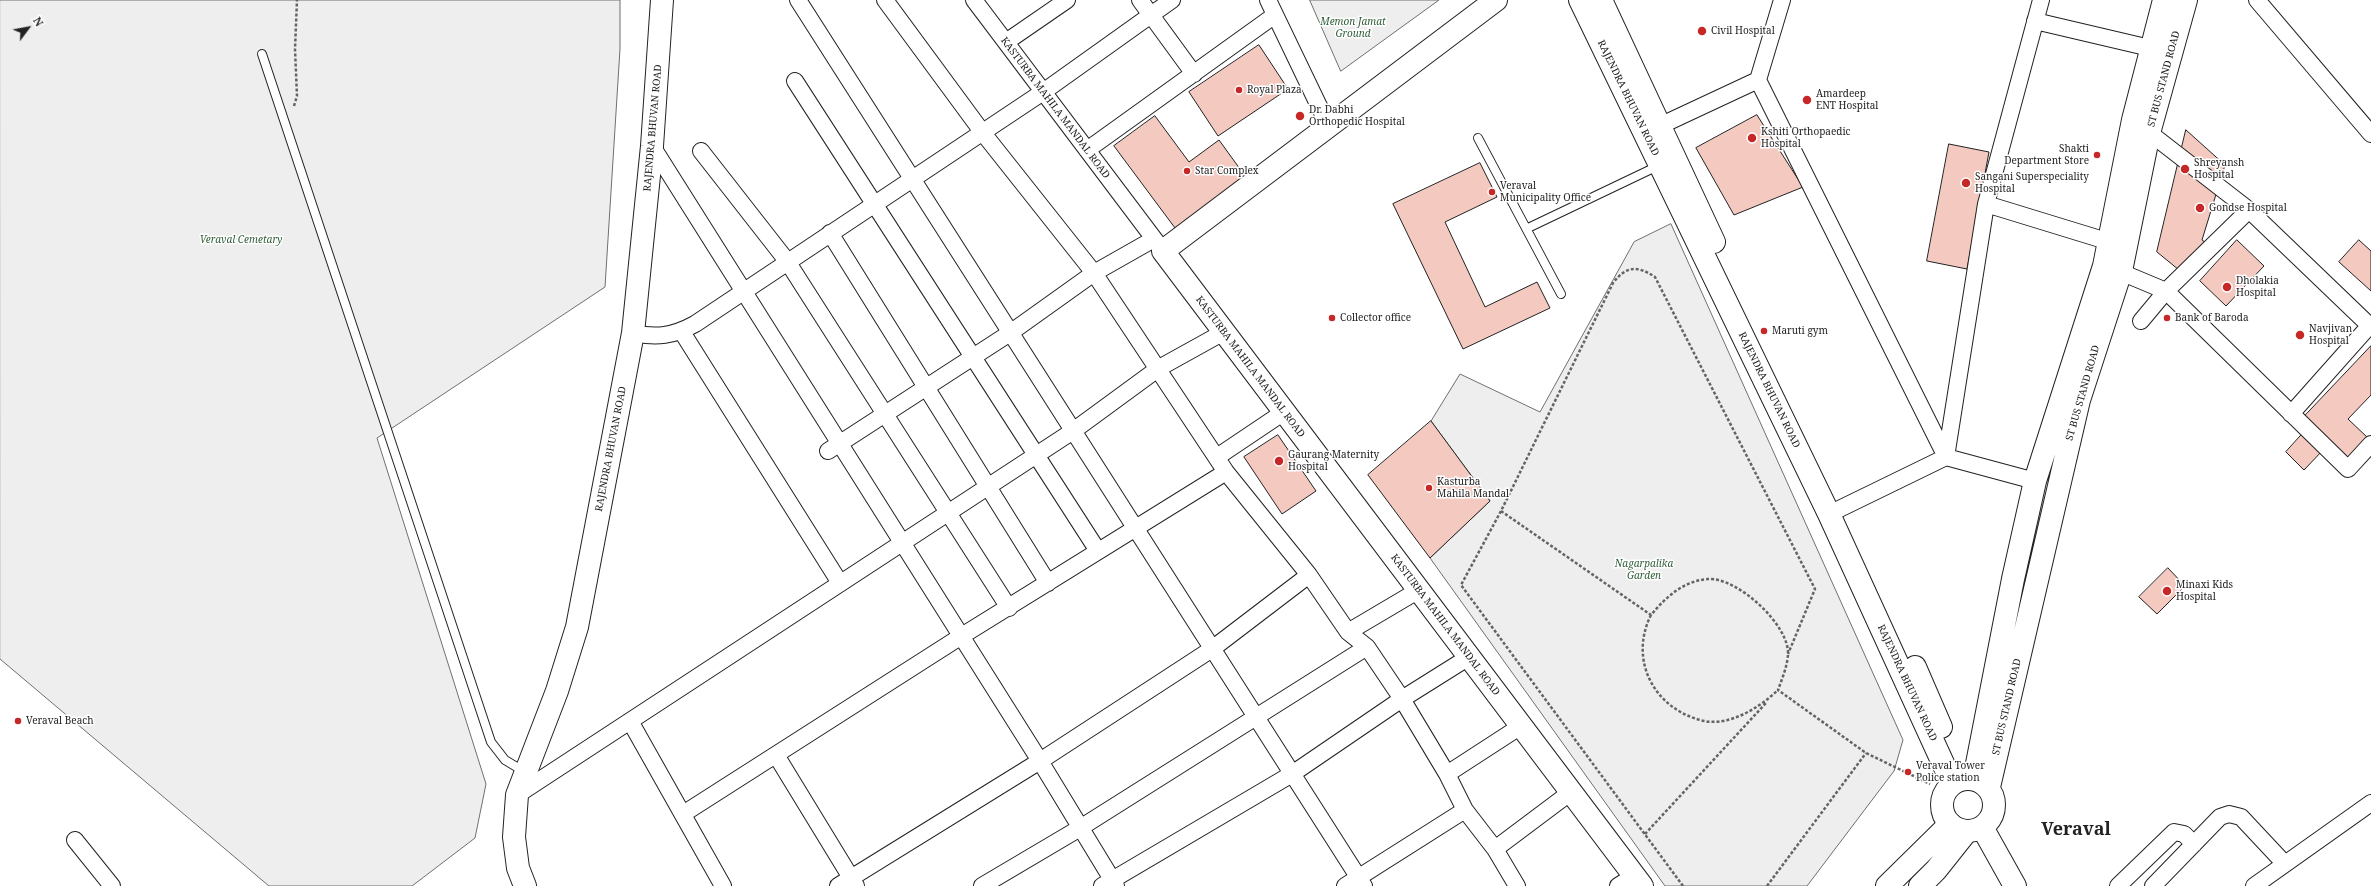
<!DOCTYPE html>
<style>
body{margin:0}
#map{position:relative;width:2371px;height:886px;overflow:hidden;background:#fff;font-family:"Noto Serif",serif}
canvas{display:block}
.north{position:absolute;left:8px;top:8px;width:40px;height:40px;-webkit-text-stroke:3px #fff;paint-order:stroke;rotate:58deg;font-size:11px;font-weight:700;line-height:16px;text-align:center;color:#222}
.north::after{content:'';display:block;margin:auto;width:14px;height:18px;background:#222;clip-path:polygon(50% 0,100% 100%,50% 72%,0 100%)}
</style>
<div id="map">
<canvas width="2371" height="886"></canvas>
<div class="north">N</div>
</div>
<script>
const g = document.querySelector('canvas').getContext('2d');
g.lineJoin = 'round';
function paint(path, color) {
  g.fillStyle = color;
  g.fill(path, 'evenodd');
}
function strokePath(path, color, width, dash) {
  g.strokeStyle = color;
  g.lineWidth = width;
  g.lineCap = dash ? 'butt' : 'round';
  g.setLineDash(dash || []);
  g.stroke(path);
}
function drawText(font, color, halo, rows, align = 'center') {
  g.font = font + ' "Noto Serif",serif';
  g.lineWidth = 3;
  g.setLineDash([]);
  g.textBaseline = 'middle';
  g.strokeStyle = halo;
  g.fillStyle = color;
  for (const [text, x, y, turn = 0] of rows) {
    g.save();
    g.translate(x, y);
    g.rotate((+turn || 0) * Math.PI / 180);
    g.textAlign = isNaN(turn) ? turn : align;
    if (halo) g.strokeText(text, 0, 0);
    g.fillText(text, 0, 0);
    g.restore();
  }
}
const green = new Path2D(`
 M0,0H620V49L605,287L377,438L486,784L475,838L412,886H269L0,659Z
 M1310,0H1439L1341,71Z
 M1671,224L1903,740L1894,771L1807,886H1665L1430,558L1490,501L1431,421L1460,374L1540,412L1634,242Z`);
paint(green, '#eee');
strokePath(green, '#6f6f6f', 1);
const building = new Path2D(`
 M1259,45L1288,89L1218,136L1189,92Z
 M1757,115L1803,187L1734,215L1696,148Z
 M1155,116L1189,162L1219,140L1248,180L1178,232L1114,146Z
 M2186,130L2225,165L2202,240L2216,250L2190,279L2157,252Z
 M1949,144L1989,152L1967,269L1927,261Z
 M1480,163L1497,197L1445,222L1485,307L1537,282L1550,308L1463,349L1393,204Z
 M2237,240L2264,266L2226,306L2200,281Z
 M2359,240L2371,251V291L2339,262Z
 M2371,346V395L2348,419L2368,438L2346,459L2303,418Z
 M1431,421L1490,501L1430,558L1368,475Z
 M2305,431L2324,449L2304,470L2286,452Z
 M1278,435L1316,491L1282,514L1244,457Z
 M2168,568L2185,586L2157,614L2139,597Z`);
paint(building, '#f3c9c0');
strokePath(building, '#222', 1);
const lane = new Path2D(`
 M262,54L491,742L505,760L525,772
 M1478,138L1561,294
 M1528,228L1660,165`);
const street = new Path2D(`
 M798,0L1364,886
 M885,0L983,133L1094,273L1226,472L1309,575L1348,632L1367,647L1402,699L1447,774L1465,810L1495,849L1517,886
 M974,0L1161,248
 M1140,0L1194,74
 M1268,0L1329,127
 M2257,0L2371,134
 M2035,21L2150,48
 M1006,42L1067,0
 M1758,80L1946,457
 M795,81L1098,551
 M2142,127L2249,210L2371,327
 M1651,130L1758,80L1782,0
 M652,146L1040,761L1116,886
 M1087,150L1275,15
 M701,151L787,261L1009,608
 M1986,204L2041,0
 M830,233L1048,583
 M2111,268L2166,291L2348,469L2371,444
 M2141,321L2166,291L2249,210
 M682,332L840,583
 M633,333C657,338 673,336 695,324L1043,92L1172,0
 M2291,414L2371,324
 M828,451L1010,333L1094,273L1154,239
 M1217,457L1284,412
 M1946,457L1986,204L2110,242
 M1829,514L1946,457L2035,481
 M1348,632L1419,590
 M630,721L723,886
 M776,755L856,886
 M1447,774L1521,726
 M517,795L1073,431L1159,368L1224,332
 M683,814L960,637L1226,472
 M75,840L112,886
 M1495,849L1571,792
 M838,886L1040,761L1212,649L1309,575
 M982,886L1080,828L1367,647
 M1102,886L1292,774L1402,699L1469,657
 M1345,886L1465,810
 M1618,886L1634,876
 M2118,886L2174,832L2184,834L2194,844
 M2153,886L2220,817L2229,814L2241,817L2285,864
 M2254,886L2371,803`);
const secondary = new Path2D(`
 M1496,0L1163,251L1642,886
 M1580,0L1829,514L1952,783
 M1601,0L1714,242
 M1915,667L1941,727
 M525,886L518,868L514,837L517,795L557,691L577,627L633,333L652,146L662,0
 M1887,886L1950,824
 M1920,886L1936,870L1967,831`);
const primary = new Path2D(`
 M1942 805a26 26 0 1 1 52 0a26 26 0 1 1-52 0Z
 M1974,779L2013,579L2035,481L2104,266L2133,120L2164,0
 M1989,787L2079,400L2121,271L2149,133L2186,0
 M1982,827L2015,886`);
strokePath(lane, '#222', 10);
strokePath(street, '#222', 18);
strokePath(secondary, '#222', 24);
strokePath(primary, '#222', 24);
strokePath(new Path2D(`
 M294,106L297,96L295,49L297,0
 M1501,511L1651,615C1666,597 1683,581 1708,579C1737,577 1790,625 1788,655C1787,667 1782,679 1778,690L1866,753L1930,784
 M1651,615C1628,661 1655,710 1704,721C1731,726 1760,707 1778,690
 M1645,834L1766,703
 M1683,886L1461,585L1501,511L1613,283C1626,266 1637,265 1655,277L1815,589L1788,654
 M1767,886L1866,753`), '#646464', 2.5, [3, 2]);
strokePath(lane, '#fff', 8);
strokePath(street, '#fff', 16);
strokePath(secondary, '#fff', 22);
strokePath(primary, '#fff', 22);
for (const [x, y, r, color] of [
 [1702,31,5,"#c62828"],
 [1239,90,4,"#c62828"],
 [1807,100,5,"#c62828"],
 [1300,116,5,"#c62828"],
 [1752,138,5,"#c62828"],
 [2097,155,4,"#c62828"],
 [2185,169,5,"#c62828"],
 [1187,171,4,"#c62828"],
 [1966,183,5,"#c62828"],
 [1492,192,4,"#c62828"],
 [2200,208,5,"#c62828"],
 [2227,287,5,"#c62828"],
 [1332,318,4,"#c62828"],
 [2167,318,4,"#c62828"],
 [1764,331,4,"#c62828"],
 [2300,335,5,"#c62828"],
 [1279,461,5,"#c62828"],
 [1429,488,4,"#c62828"],
 [2167,591,5,"#c62828"],
 [18,721,4,"#c62828"],
 [1908,772,4,"#c62828"]
]) {
  const dot = new Path2D();
  dot.arc(x, y, r, 0, 2 * Math.PI);
  g.fillStyle = color;
  g.fill(dot);
  strokePath(dot, '#fff', 1.5);
}
drawText('italic 10px', '#2f5e38', '#fff', [
 ["Memon Jamat",1353,22],
 ["Ground",1353,34],
 ["Veraval Cemetary",241,240],
 ["Nagarpalika",1644,564],
 ["Garden",1644,576]
]);
drawText('10px', '#222', '#fff', [
 ["Civil Hospital",1711,31],
 ["Royal Plaza",1247,90],
 ["Amardeep",1816,94],
 ["ENT Hospital",1816,106],
 ["Dr. Dabhi",1309,110],
 ["Orthopedic Hospital",1309,122],
 ["Kshiti Orthopaedic",1761,132],
 ["Hospital",1761,144],
 ["Shakti",2089,149,"right"],
 ["Department Store",2089,161,"right"],
 ["Shreyansh",2194,163],
 ["Hospital",2194,175],
 ["Star Complex",1195,171],
 ["Sangani Superspeciality",1975,177],
 ["Hospital",1975,189],
 ["Veraval",1500,186],
 ["Municipality Office",1500,198],
 ["Gondse Hospital",2209,208],
 ["Dholakia",2236,281],
 ["Hospital",2236,293],
 ["Collector office",1340,318],
 ["Bank of Baroda",2175,318],
 ["Navjivan",2309,329],
 ["Hospital",2309,341],
 ["Maruti gym",1772,331],
 ["Gaurang Maternity",1288,455],
 ["Hospital",1288,467],
 ["Kasturba",1437,482],
 ["Mahila Mandal",1437,494],
 ["Minaxi Kids",2176,585],
 ["Hospital",2176,597],
 ["Veraval Beach",26,721],
 ["Veraval Tower",1916,766],
 ["Police station",1916,778]
], 'left');
drawText('10px', '#222', '#fff', [
 ["ST BUS STAND ROAD",2164,79,-75],
 ["RAJENDRA BHUVAN ROAD",1628,98,64],
 ["KASTURBA MAHILA MANDAL ROAD",1055,108,53],
 ["RAJENDRA BHUVAN ROAD",653,128,-85],
 ["KASTURBA MAHILA MANDAL ROAD",1250,367,53],
 ["RAJENDRA BHUVAN ROAD",1769,390,64],
 ["ST BUS STAND ROAD",2083,393,-74],
 ["RAJENDRA BHUVAN ROAD",611,449,-79],
 ["KASTURBA MAHILA MANDAL ROAD",1445,625,53],
 ["RAJENDRA BHUVAN ROAD",1907,683,65],
 ["ST BUS STAND ROAD",2007,707,-77]
]);
drawText('bold 18px', '#222', '#fff', [
 ["Veraval",2076,830]
]);
</script>
